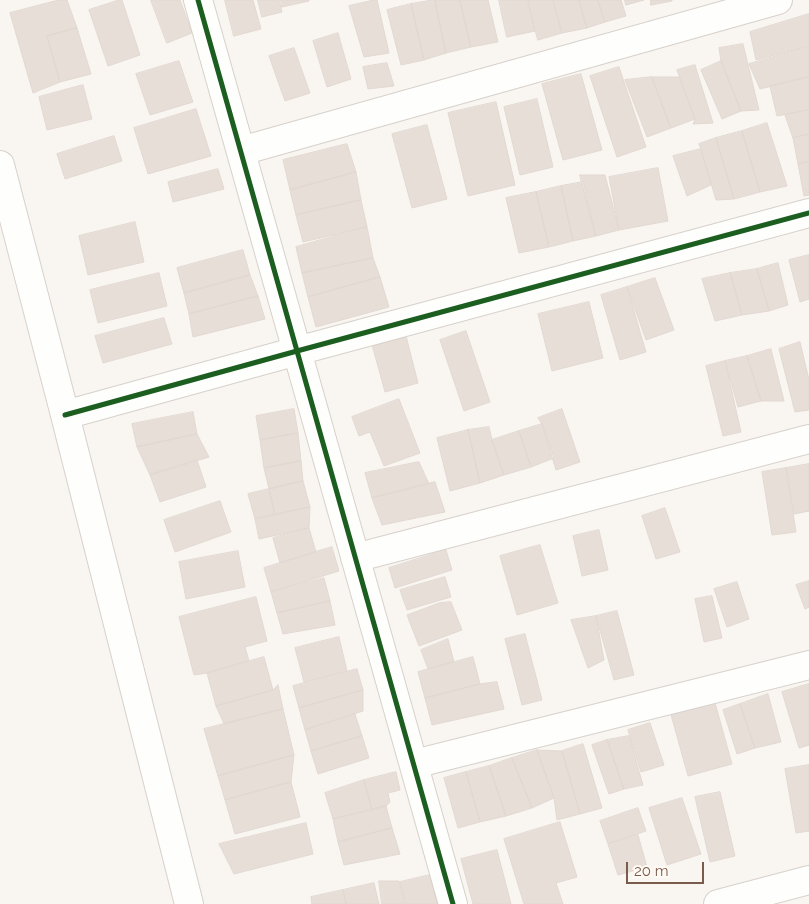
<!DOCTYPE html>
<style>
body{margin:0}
#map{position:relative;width:809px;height:904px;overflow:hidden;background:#f9f5f0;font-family:Raleway,sans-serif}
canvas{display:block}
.scale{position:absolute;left:626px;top:862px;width:78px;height:22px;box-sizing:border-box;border:2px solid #7a5c4d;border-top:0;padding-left:6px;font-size:15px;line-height:18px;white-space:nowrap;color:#7a5c4d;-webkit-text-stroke:4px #fffaf3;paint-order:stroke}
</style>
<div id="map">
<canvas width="809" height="904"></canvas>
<div class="scale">20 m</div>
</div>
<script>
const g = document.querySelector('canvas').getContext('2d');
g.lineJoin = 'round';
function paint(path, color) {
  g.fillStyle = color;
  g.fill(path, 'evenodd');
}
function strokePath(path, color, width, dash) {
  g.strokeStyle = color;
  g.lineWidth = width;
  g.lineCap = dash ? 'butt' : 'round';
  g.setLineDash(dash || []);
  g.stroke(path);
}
const building = new Path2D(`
 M59,0H67L77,28L47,36L60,82L33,93L10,13Z
 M119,0H122L140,55L108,66L89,10Z
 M151,0H180L192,33L167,43Z
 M225,0H253L261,29L234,36Z
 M258,0H279L282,12L262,17Z
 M281,0H309V1L282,7Z
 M374,0H377L389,53L364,57L349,6Z
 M435,0H460L471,47L446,53Z
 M435,0L446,53L424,60L411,4Z
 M460,0H488L498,42L471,47Z
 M499,0H528L535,31L507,37Z
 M528,0H553L562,33L538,40Z
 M554,0H579L587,28L562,33Z
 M579,0H598L605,22L587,28Z
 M598,0H621L626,16L605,22Z
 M625,0H644L626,5Z
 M651,0H672V1L651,5Z
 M411,4L424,60L401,65L387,10Z
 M809,14V46L756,60L750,32Z
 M77,28L91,74L60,82L47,36Z
 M338,33L351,79L327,87L313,41Z
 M743,44L759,110L741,111L721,61L719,48Z
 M809,47V77L760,89L749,64Z
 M294,48L310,93L285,101L269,56Z
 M179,61L193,102L150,115L136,74Z
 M721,61L741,111L722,119L701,70Z
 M387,63L394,86L368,89L363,67Z
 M695,65L713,123L693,124L695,119L677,70Z
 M619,67L646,147L617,157L590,76Z
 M581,74L602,150L563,160L542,84Z
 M652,77H679L695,119L671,128Z
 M652,77L671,128L647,137L625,80Z
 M809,77V110L777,116L770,86Z
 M83,85L92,119L47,130L39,97Z
 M537,99L553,167L520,175L504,107Z
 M496,102L515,185L468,196L448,113Z
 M196,109L211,156L148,174L134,128Z
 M809,110V134L793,138L785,115Z
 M767,123L787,186L760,192L742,131Z
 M427,125L447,199L412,208L392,134Z
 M742,131L760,192L734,199L716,138Z
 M809,134V162L798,164L793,138Z
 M114,136L122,161L65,179L57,154Z
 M716,138L734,199L716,200L701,149L699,144Z
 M347,144L356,172L290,190L283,160Z
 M701,149L711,185L687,196L673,156Z
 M809,162V195L804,196L798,164Z
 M658,168L668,221L619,230L609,177Z
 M218,169L224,189L173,202L168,182Z
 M356,172L361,200L296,215L290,190Z
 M580,175H605L619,230L596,236Z
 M583,182L596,236L573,241L561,186Z
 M561,186L573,241L549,247L536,192Z
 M536,192L549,247L519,253L506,198Z
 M361,200L367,227L303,242L296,215Z
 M135,222L144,262L88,275L79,236Z
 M367,227L373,258L302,273L296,247Z
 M243,250L250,275L184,293L177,268Z
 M809,255V299L800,302L789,260Z
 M373,258L380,277L308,297L302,273Z
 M778,263L788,305L769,311L757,269Z
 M757,269L769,311L742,315L730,273Z
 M159,273L167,306L98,323L90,290Z
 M730,273L742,315L715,321L702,279Z
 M250,275L258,296L189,314L184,293Z
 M380,277L389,307L316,327L308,297Z
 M655,278L674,330L646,340L627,287Z
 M627,287L646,352L620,360L601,295Z
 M258,296L265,319L193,337L189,314Z
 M589,302L603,358L552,371L538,314Z
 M164,318L172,344L103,363L95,336Z
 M466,331L490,402L464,411L440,340Z
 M405,332L418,383L385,392L371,341Z
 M800,342L809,380V410L795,412L779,349Z
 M771,349L784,401H761L747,356Z
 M747,356L761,401L738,407L725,361Z
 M725,361L741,432L723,436L706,366Z
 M399,399L420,453L384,466L370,432L359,436L352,417Z
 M294,409L298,433L260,440L256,416Z
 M562,409L580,462L556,470L542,424L538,418Z
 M193,412L197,434L137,447L132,424Z
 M542,424L554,458L531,467L519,431Z
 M489,427L492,440L504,475L480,483L468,430Z
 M468,430L480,483L450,491L437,438Z
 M519,431L531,467L504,475L492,440Z
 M298,433L301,461L264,468L260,440Z
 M197,434L209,457L150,475L137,447Z
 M197,460L206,487L160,502L150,475Z
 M301,461L303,481L269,489L264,468Z
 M419,462L429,484L372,498L365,473Z
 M809,464V511L794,514L786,468Z
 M786,468L796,532L772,535L762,472Z
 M303,481L310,507L275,515L269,489Z
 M435,482L445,512L382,525L372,498Z
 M269,489L275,515L255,519L248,494Z
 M220,501L231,532L175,552L164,520Z
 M310,507L309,528L259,539L255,519Z
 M665,508L680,552L656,559L642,516Z
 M309,528L316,552L280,563L273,538Z
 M599,530L608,570L582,576L573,536Z
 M540,545L558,603L517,615L500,556Z
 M332,547L339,571L271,592L264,568Z
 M446,550L452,570L395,588L389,568Z
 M238,551L245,587L186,599L179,562Z
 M445,577L451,597L407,610L400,590Z
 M324,578L330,601L277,613L271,592Z
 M809,581V607L805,609L796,585Z
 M737,582L749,619L727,627L714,589Z
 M712,596L722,638L704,642L695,599Z
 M256,597L267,641L245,647L249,661L207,673L194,675L179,617Z
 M330,601L335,625L283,634L277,613Z
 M451,602L462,630L419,646L407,615L439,603Z
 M617,611L634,675L614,680L596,616Z
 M596,616L604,660L588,668L571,620Z
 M525,634L542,700L522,705L505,639Z
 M339,637L347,671L304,682L295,648Z
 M448,639L454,662L428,669L421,650Z
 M264,657L273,690L216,706L207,673Z
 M473,657L480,684L425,698L418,672Z
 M357,669L363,690L299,708L293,686Z
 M497,682L504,709L432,725L425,698L480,684Z
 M809,684V745L799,748L782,692Z
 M278,685L283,709L224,724L216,706L273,690Z
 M363,690V711L305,730L299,708Z
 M768,694L781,742L755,748L740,704Z
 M714,699L732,764L688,776L670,711Z
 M740,704L755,748L737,754L723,710Z
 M283,709L294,755L218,776L204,729Z
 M355,714L362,736L311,751L305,730Z
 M650,723L664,765L641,772L628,730Z
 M362,736L369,758L318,774L311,751Z
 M629,736L643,785L624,789L607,740Z
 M607,740L624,789L609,794L592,745Z
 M583,744L602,808L580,814L562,751Z
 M537,750L562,751L580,814L557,820L554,798Z
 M537,750L554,798L532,808L512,758Z
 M294,755L291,782L225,800L218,776Z
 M512,758L532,808L506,816L489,766Z
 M809,765V831L796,833L785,769Z
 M489,766L506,816L480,822L466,772Z
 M396,772L400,790L388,793L390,802L386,806L372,810L364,780Z
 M466,772L480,822L458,828L444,778Z
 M364,780L372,810L333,819L325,793Z
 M291,782L300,817L235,834L225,800Z
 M720,792L735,856L710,862L695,797Z
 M682,798L701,854L667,865L649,808Z
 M386,806L392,828L338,842L333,819Z
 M638,808L646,831L608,844L600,821Z
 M560,822L577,877L556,883L563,904H524L504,839Z
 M306,823L313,854L234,874L219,844Z
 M392,828L400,854L344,865L338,842Z
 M638,835L647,867L618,875L608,844Z
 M497,850L511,904H473L461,859Z
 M430,875L437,904H406L400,882Z
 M379,881H399L405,904H382Z
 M374,883L379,904H346L343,890Z
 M343,890L346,904H312L311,897Z`);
paint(building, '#e6ded7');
strokePath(building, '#e2d8d2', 1);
const minor = new Path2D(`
 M198,0L453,904
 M241,151L778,0
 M0,165L65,415L189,904
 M65,415L297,351L809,213
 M355,558L809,439
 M414,764L809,665
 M718,904L809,880`);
strokePath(minor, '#d7d1cb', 30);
strokePath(minor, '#fefefd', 28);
strokePath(new Path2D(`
 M198,0L453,904
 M65,415L297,351L809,213`), '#1b5e20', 5);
</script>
